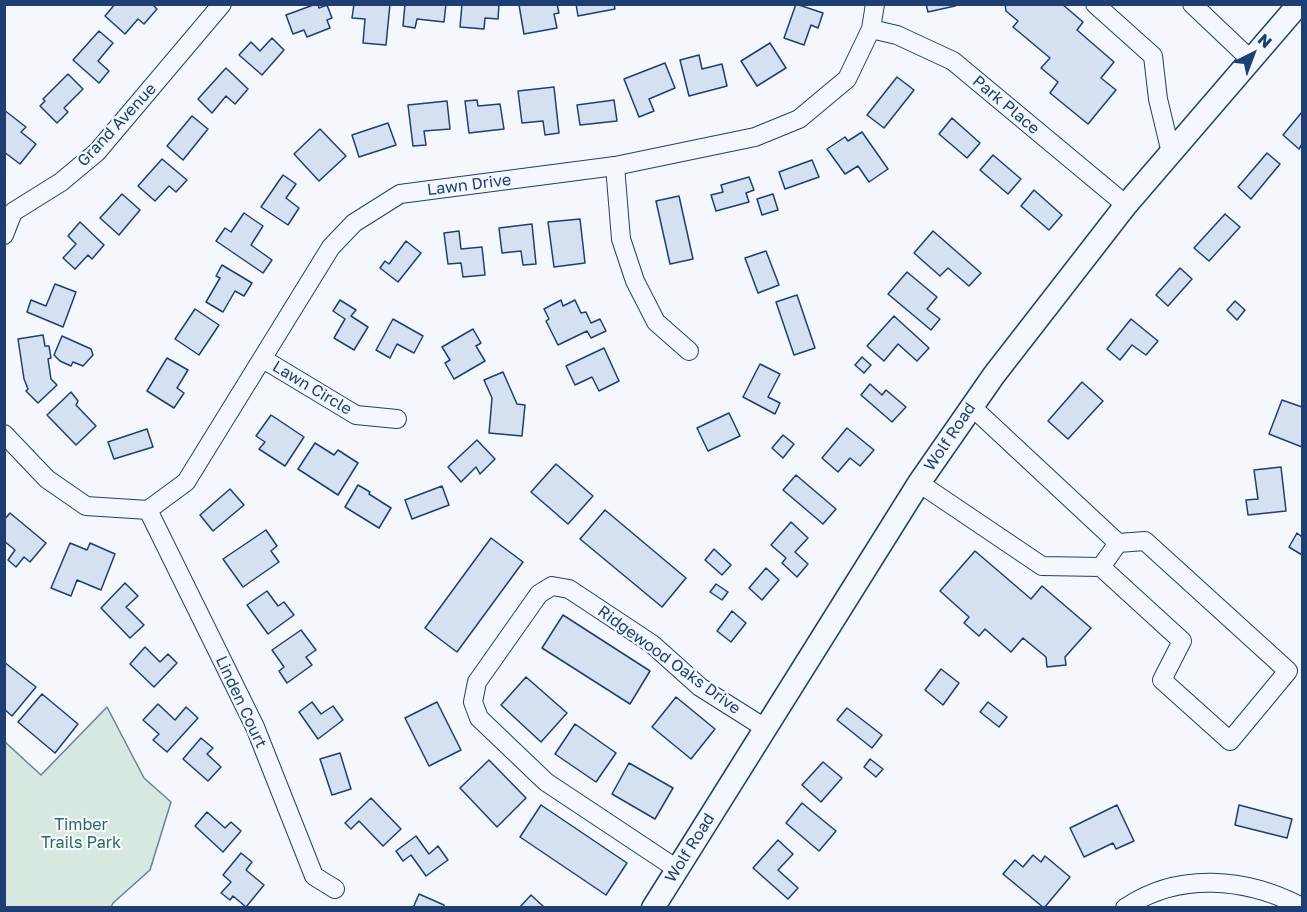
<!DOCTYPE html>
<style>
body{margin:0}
#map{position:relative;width:1307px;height:912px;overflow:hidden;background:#f4f7fb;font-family:"Golos Text",sans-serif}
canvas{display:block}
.frame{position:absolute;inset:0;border:6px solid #1d3f73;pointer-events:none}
.north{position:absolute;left:1223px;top:24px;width:60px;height:60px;-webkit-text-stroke:4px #f4f7fb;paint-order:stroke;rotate:42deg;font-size:16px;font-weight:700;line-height:24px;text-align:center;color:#1d3f73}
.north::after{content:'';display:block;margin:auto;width:21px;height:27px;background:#1d3f73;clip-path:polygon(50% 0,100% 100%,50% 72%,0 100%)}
</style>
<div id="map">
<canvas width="1307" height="912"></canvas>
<div class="frame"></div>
<div class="north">N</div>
</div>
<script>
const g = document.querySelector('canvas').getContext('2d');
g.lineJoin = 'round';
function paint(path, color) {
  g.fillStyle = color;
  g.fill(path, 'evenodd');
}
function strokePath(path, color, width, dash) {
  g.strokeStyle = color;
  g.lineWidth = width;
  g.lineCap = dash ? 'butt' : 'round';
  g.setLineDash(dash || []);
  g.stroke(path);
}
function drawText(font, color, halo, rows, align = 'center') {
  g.font = font + ' "Golos Text",sans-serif';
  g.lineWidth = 4.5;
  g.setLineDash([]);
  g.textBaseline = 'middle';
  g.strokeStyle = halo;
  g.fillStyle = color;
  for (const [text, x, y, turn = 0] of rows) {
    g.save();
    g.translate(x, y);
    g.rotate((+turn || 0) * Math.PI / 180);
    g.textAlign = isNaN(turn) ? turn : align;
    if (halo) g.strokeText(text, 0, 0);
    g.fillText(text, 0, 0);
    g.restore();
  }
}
const green = new Path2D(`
 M107,707L144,778L171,802L150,870L113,903L111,907H5V742L41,775Z`);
paint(green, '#d7e8df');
strokePath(green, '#687fa3', 1.5);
const building = new Path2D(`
 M115,4H152L157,9L144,24L138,19L125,34L105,16Z
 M316,4H318L319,8L327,5L332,18L327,20L330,28L307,37L304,30L293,34L286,15Z
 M354,4H390L386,45L363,43L365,19L352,18Z
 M405,4H446L444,22L417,19L415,28L403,26Z
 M462,4H499L498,19L485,18L484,29L460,27Z
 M557,4L559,13L554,14L557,28L524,34L519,5Z
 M576,4H614L615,9L578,16Z
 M796,4L823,13L818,28L811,25L804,45L784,38Z
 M926,4H955V6L928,12Z
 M1005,4H1062L1083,22L1077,30L1114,62L1101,78L1116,90L1088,124L1050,93L1058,82L1041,68L1050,58L1013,27L1018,21L1006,11Z
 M99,31L113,43L98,61L109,71L99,83L73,60Z
 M272,38L284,50L262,75L239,55L251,42L260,51Z
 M770,43L786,68L757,86L741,61Z
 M699,55L702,69L722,64L727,86L689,96L680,60Z
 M665,63L675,88L649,99L654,111L639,117L624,79Z
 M226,68L248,89L235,104L226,96L212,113L198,99Z
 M68,74L83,89L64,108L68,112L57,123L40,106L45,101L43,99Z
 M897,77L914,90L884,128L867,115Z
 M554,87L559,133L545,135L543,121L522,123L518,91Z
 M477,100L478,106L500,104L504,129L469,133L465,101Z
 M614,100L617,121L580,125L577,105Z
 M447,101L450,129L424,131L426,145L413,146L408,105Z
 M4,110L26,127L21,132L36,144L20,164L4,152Z
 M1302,112V144L1299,149L1283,135Z
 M192,116L208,129L183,160L167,146Z
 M952,118L980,143L967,158L939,134Z
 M388,123L396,145L359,157L352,135Z
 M320,129L346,156L319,181L294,154Z
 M862,132L888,169L869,182L858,166L845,174L827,149L845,137L848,141Z
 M1267,153L1280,164L1251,199L1238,187Z
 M993,155L1021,179L1008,194L980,170Z
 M162,159L187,180L176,192L169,186L155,201L138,186Z
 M812,160L819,177L785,189L779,172Z
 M283,175L296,184L286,198L299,208L288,225L261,207Z
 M749,177L754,190L746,193L749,202L716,211L711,195L723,192L721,185Z
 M1034,190L1062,215L1049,230L1021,206Z
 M122,194L140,210L119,235L100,218Z
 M773,194L778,210L762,215L757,199Z
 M679,196L693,259L670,264L656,201Z
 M244,213L263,226L251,245L272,260L263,273L216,241L225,228L231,232Z
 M1225,214L1240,227L1209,261L1194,248Z
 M580,219L585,263L554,267L548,222Z
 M80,222L104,245L92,259L88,255L75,269L63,258L76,244L68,236Z
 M532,224L536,264L523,265L521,251L502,253L499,228Z
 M459,231L461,249L482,247L485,275L463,277L461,263L448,264L444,233Z
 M933,231L981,273L969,286L948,268L940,276L914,253Z
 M406,241L421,253L398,282L380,268L385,261L389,264Z
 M766,251L779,285L758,293L745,258Z
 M222,265L252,283L244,296L235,291L223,312L206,302L220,278L216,276Z
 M1180,268L1192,279L1168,306L1156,295Z
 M907,272L937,297L927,309L940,319L931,330L888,294Z
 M55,284L76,292L63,327L27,312L31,300L46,306Z
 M797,295L815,348L794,355L776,302Z
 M340,300L356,310L351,316L368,327L354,350L334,338L345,319L333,311Z
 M561,300L563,306L575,300L581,313L586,312L591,323L600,319L606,331L591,338L587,331L558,345L546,321L549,319L544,309Z
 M1235,301L1245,310L1237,320L1227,310Z
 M195,309L219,325L199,355L175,339Z
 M894,316L929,348L917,361L898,344L884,361L867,346Z
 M393,319L423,336L414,353L397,344L390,358L376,350Z
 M1131,319L1158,341L1146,355L1132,345L1120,360L1107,349Z
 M473,329L481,343L476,346L485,361L454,379L445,363L450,360L442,347Z
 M43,335L45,346H49L51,358L48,359L51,379L57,385L38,403L26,391L28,389L24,379L18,339Z
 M62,336L91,349L93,355L83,366L73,362L71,366L60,361L54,355Z
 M604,348L619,381L599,391L592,377L575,385L566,366Z
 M862,357L871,365L864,373L855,365Z
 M167,358L188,370L177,388L184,393L174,408L147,391Z
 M760,364L780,374L768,397L780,403L775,414L743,397Z
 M503,372L517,404L525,405L522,436L489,433L492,398L484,380Z
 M1082,382L1103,401L1068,439L1048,421Z
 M870,384L882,395L886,390L906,407L892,422L861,395Z
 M71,392L78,401L76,405L96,426L76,445L47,415Z
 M1282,400L1302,407V447L1269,434Z
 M729,413L740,436L708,451L697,428Z
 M271,415L304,437L285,466L259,449L265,442L256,436Z
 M847,428L874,450L860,466L850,458L838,472L822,458Z
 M147,429L153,447L114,459L108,442Z
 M783,435L794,444L783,458L772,448Z
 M477,440L495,459L480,474L476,467L461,482L448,467Z
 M315,443L334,455L338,450L358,463L338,495L298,469Z
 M556,464L593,496L568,524L531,492Z
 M1281,467L1286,511L1248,515L1246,500L1258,499L1254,470Z
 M796,475L836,509L823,524L783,490Z
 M358,485L370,492L369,494L391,508L379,528L345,507Z
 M442,486L449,505L412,519L405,500Z
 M230,489L244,505L213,531L200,515Z
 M605,510L686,578L662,607L580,539Z
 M10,513L46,543L30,562L24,557L16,567L8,560L15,550L4,541V520Z
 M791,522L808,538L795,552L808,564L797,577L782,563L786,558L771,545Z
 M266,530L277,546L271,551L279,562L243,587L223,559Z
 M1297,533L1302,537V555L1289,547Z
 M491,538L523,562L457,652L425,628Z
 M70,543L87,550L90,543L115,554L101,590L77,580L71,596L51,588Z
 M714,549L731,565L722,575L705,560Z
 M975,551L1031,599L1042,586L1091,628L1065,657L1066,665L1047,667L1046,657L1023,638L1011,652L985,629L979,636L964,623L969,617L940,591Z
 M766,568L779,580L762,600L749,588Z
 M125,583L138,596L126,607L144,625L130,638L101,608Z
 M716,584L728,592L722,600L710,592Z
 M267,591L278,606L284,602L294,615L268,634L247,605Z
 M732,611L746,623L731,642L717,631Z
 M563,615L650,671L630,704L542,648Z
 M301,630L316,650L306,657L312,665L287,683L279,671L284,667L272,650Z
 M145,647L160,662L168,654L177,663L154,687L130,664Z
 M4,662L36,687L12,716L4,709Z
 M941,669L959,683L943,705L925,690Z
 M526,677L567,713L541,742L501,705Z
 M42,694L78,724L55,753L18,722Z
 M676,697L715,729L691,759L652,727Z
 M312,702L321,714L333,706L343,720L318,739L299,712Z
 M437,702L461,750L429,766L405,718Z
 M988,702L1007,717L999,727L980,712Z
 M158,704L175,720L186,707L198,718L167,752L153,740L159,734L143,720Z
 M847,708L882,735L872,748L837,720Z
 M575,724L616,753L596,782L555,754Z
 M201,738L213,748L207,754L221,767L208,781L183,759Z
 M340,753L351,789L332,795L320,759Z
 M870,759L883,769L876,777L864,767Z
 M489,760L526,798L497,827L460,788Z
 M823,762L842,778L821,802L802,785Z
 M629,763L673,788L655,819L612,794Z
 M371,798L401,829L383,846L359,821L351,829L345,823Z
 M802,803L836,831L819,851L786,823Z
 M541,805L627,863L606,895L520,837Z
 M1117,805L1134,841L1116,849L1113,843L1084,857L1070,828Z
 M1239,805L1292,819L1287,838L1235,825Z
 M207,812L225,828L231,822L241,831L223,852L195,826Z
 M416,836L429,854L438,846L448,860L426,876L411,855L403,861L396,851Z
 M778,840L793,854L778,870L798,888L788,899L753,868Z
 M241,853L252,862L246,870L264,885L246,907L233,896L230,900L221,893L231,882L223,875Z
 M1033,855L1041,862L1045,856L1070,877L1044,908L1003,874L1015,860L1023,867Z
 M419,894L444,905L443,908H413Z
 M531,895L545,908L520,907Z`);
paint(building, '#d5e0f0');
strokePath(building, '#1d3f73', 1.5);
const minor = new Path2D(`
 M1095,4L1153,56L1158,99L1171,153
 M1192,4L1251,60
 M871,29L897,35L953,61L1126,205
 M615,166L621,239L635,281L656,322L689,351
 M4,235L13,212L61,182L97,152L222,4
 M263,359L356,415L397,419
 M971,406L1118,543L1145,541L1288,671L1230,741L1162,680L1182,641L1101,567L1118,543
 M4,434L47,479L86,506L148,510
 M919,483L1042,566L1101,567
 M148,510L186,482L331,247L354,223L400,194L615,166L755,137L799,119L847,79L871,29L875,4
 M148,510L255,727L314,876L335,889
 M677,869L546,782L479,718L473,702L477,682L539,594L552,586L569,589L652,644L700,687L765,728
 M1125,908C1179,871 1247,878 1302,907`);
const major = new Path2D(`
 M653,908L919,483L994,375L1126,205L1299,4`);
strokePath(minor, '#1d3f73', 20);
strokePath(major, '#1d3f73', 25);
strokePath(minor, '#f4f7fb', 18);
strokePath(major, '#f4f7fb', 22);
drawText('16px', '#1d3f73', '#f4f7fb', [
 ["Park Place",1006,105,40],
 ["Grand Avenue",117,125,-47],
 ["Lawn Drive",469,185,-7],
 ["Lawn Circle",312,388,31],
 ["Wolf Road",950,437,-56],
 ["Ridgewood Oaks Drive",669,660,36],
 ["Linden Court",241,702,65],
 ["Wolf Road",690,848,-58]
]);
drawText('16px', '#2c6c60', '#f4f7fb', [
 ["Timber",81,825],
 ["Trails Park",81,843]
]);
</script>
